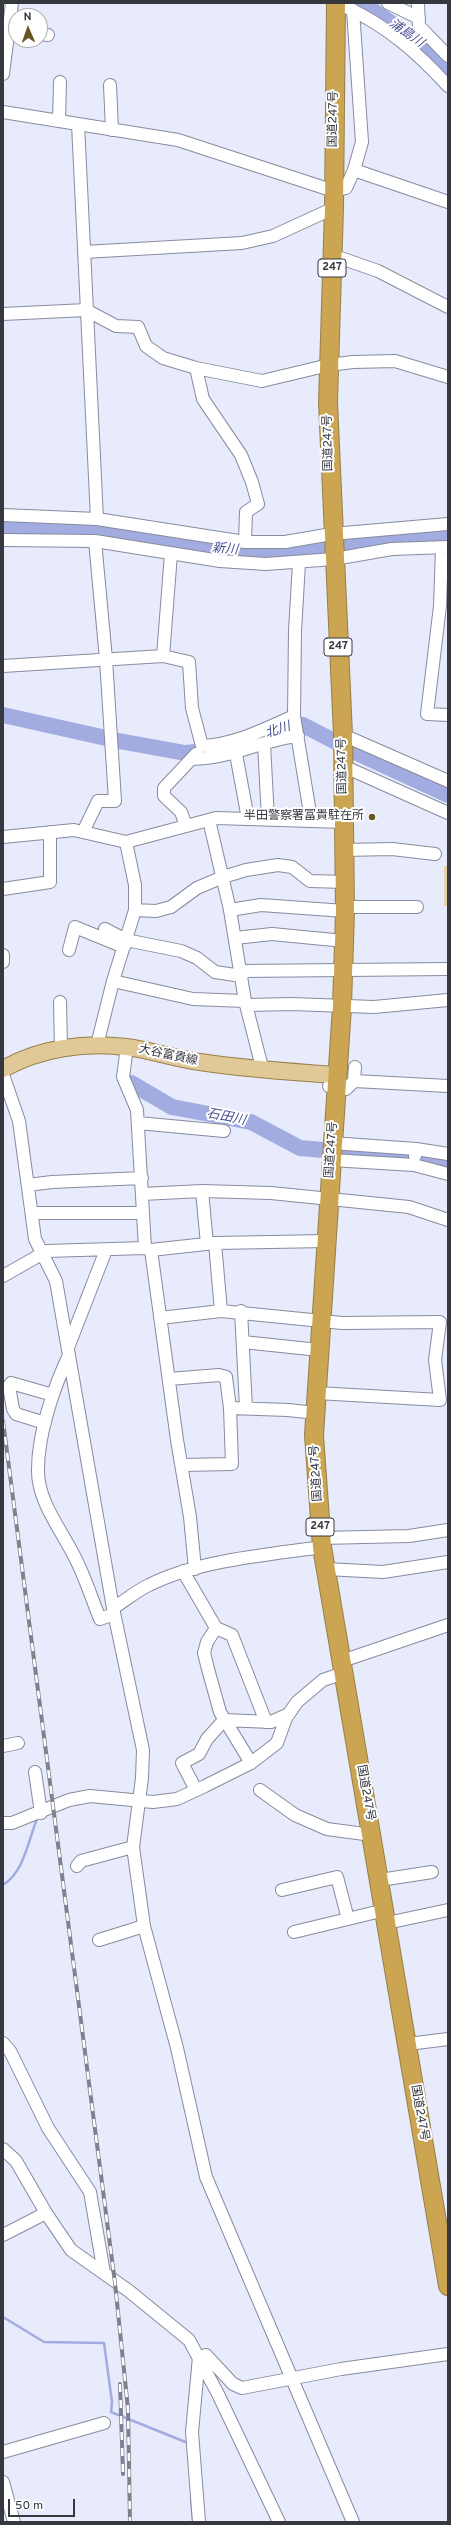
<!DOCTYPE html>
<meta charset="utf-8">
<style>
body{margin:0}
#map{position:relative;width:451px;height:2525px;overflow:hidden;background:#e7ebfc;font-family:Overpass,sans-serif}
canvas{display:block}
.frame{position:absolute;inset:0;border:4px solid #363840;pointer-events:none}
.north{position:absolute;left:8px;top:8px;width:40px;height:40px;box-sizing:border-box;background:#fff;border:1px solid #afafb3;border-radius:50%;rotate:358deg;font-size:11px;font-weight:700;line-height:16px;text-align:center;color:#363840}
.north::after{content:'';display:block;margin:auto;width:14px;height:18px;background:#6a5424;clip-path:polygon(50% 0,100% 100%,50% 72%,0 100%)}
.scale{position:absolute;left:8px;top:2499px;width:67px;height:18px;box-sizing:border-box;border:2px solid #363840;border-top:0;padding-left:5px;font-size:12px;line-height:14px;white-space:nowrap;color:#363840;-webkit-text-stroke:3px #fff;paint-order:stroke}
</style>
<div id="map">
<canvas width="451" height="2525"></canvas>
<div class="frame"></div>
<div class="north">N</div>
<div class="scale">50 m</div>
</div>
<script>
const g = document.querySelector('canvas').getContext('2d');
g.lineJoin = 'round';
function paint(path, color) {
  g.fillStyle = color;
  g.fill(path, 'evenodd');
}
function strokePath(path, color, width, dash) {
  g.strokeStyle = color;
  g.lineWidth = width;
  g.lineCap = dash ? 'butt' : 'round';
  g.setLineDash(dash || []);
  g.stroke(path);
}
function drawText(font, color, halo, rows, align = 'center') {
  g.font = font + ' Overpass,"Noto Sans JP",sans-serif';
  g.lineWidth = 4;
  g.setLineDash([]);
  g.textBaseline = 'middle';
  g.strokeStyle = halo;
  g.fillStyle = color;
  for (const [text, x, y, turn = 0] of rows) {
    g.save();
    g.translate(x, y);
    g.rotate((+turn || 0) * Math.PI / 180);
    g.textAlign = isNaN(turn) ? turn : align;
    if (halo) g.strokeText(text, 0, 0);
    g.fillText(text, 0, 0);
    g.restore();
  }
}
paint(new Path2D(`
 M444,866H448V906H444Z`), '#e6d3ac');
strokePath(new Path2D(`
 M3,1885C24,1872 28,1841 37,1819
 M3,2317L44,2342L104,2343L112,2402L111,2412L188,2443
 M191,2498L193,2522`), '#a2ace1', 2.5);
strokePath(new Path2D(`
 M362,3L426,47L448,69
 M3,529L96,531L197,547L274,554L364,542L448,537
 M3,715L106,738
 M257,738L291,725H303L355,752L448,795
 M119,741L185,753L226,749
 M131,1083L172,1107L251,1122L300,1148L323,1150
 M344,1151L411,1157
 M417,1158L448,1164`), '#a2ace1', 16);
const minor = new Path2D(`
 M388,3L419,18
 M418,3L419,26L448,56
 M348,8C388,27 418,53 448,86
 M40,34L48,35
 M3,74L12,3
 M110,85L112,130
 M3,112L178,140L334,191L346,188L354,170L362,142L353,10
 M59,121L60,82
 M78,124L97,519
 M354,170L448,202
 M84,252L242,243L273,236L334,208
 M332,255L378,271L448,307
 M3,314L86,310L116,326L138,327L146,346L163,358L196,368L262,381L329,365L353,362L395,361L448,377
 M196,368L203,399L241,455L252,482L258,504L246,512L245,542
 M3,515L97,519L245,542H285L332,534L448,524
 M3,540L95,541L220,561L266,564L334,559L392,549L448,547
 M442,548L440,606L427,714L448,715
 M299,563L295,631L294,716L311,819
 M163,656L171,554
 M3,666L163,656L189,662L192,708L202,746
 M343,735L448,781
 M264,744L268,819
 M202,746C234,745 265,729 294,716
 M236,754L248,819
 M192,759C234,758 260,740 298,736
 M343,766L448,813
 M209,820L230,910L245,1001L263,1071
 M186,826L181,812L164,796V788L196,754
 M83,832L98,801H115L106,659L95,541
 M3,837L74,830L126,842L216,818L344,822
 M344,850L392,849L435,854
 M3,889L50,882V832
 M345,907H417
 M135,910L156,911L171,907L197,888L223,877L246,870L278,865L292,867L310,881L345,882
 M230,910L261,905L345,911
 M105,929L126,940L181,951L197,958L215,972L242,976
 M235,938L272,934L344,941
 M69,950L75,927L124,947
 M3,955V962
 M241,971L448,969
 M113,981L193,999L245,1001
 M60,1002L61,1048
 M246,1005L292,1004L374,1007L448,1000
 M97,1045L113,981L135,910V885L126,842
 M127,1047L123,1077L137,1110L145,1248
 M3,1075L19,1121L35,1239L56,1281L113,1608L143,1750L142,1778L133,1847L144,1926L177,2048L206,2177L353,2522
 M354,1081L355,1067
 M329,1086L346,1089L354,1081L448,1086
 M138,1123L224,1131
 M332,1143L416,1149
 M415,1156L416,1149L448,1154
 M331,1160L414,1165L448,1174
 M28,1185L52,1182L142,1178
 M202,1191L207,1244
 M142,1194L202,1191L271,1193L409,1207L448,1220
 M32,1213H142
 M215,1243L221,1311
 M151,1250L177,1440L190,1517L195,1569
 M3,1276L47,1251L145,1248L151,1250L215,1243L326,1241
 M241,1311L246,1408
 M160,1318L221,1311L342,1323L440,1322L435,1360L440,1400L317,1393
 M243,1342L319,1350
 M69,1345L106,1250
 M69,1355C54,1387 38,1433 38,1469C37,1504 66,1535 79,1566C87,1583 93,1602 100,1619L114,1614
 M169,1379L219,1375L226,1377L230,1408L288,1410L316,1413
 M45,1423L16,1414L13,1409L9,1386L11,1383L53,1395
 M182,1465L232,1464L230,1408
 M321,1538L409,1536L448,1530
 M326,1569L383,1572L448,1562
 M183,1571L216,1628L207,1642L204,1653L208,1669L220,1712L251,1763
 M113,1608C125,1601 136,1591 149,1585C199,1560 267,1555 322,1547
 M216,1628L232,1635L266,1722
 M342,1661L448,1625
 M3,1746L18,1743
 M35,1772L41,1813
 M196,1790L182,1763L199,1754L207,1739L224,1720L271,1722L289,1714
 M260,1790L295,1815L327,1829L372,1835
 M3,1823H12L69,1800L90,1796L153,1802L177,1799L205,1786L251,1763L277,1743L286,1718L297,1702L323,1680L344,1673
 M77,1866L81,1861L133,1847
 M380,1880L432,1872
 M282,1890L337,1877L348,1919
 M387,1923L448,1910
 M294,1932L385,1910
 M99,1940L144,1926
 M3,2043L10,2051L48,2128L90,2192L104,2273
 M408,2044L448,2039
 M3,2149L16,2161L46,2213L71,2250L129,2291L189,2340L218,2394L279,2522
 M3,2235L46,2213
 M199,2357L206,2355L233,2384L242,2388L341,2369L448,2354
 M3,2452L104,2423
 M3,2482L14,2522
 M199,2522L192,2432L199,2357`);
const major = new Path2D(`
 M3,1069C40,1048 85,1042 126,1047C151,1050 176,1059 200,1062C246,1069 291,1072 336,1075`);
const highway = new Path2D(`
 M336,3L334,208L328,402L343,735L345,911L342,1006L314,1435L322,1547L448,2286`);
strokePath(minor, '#878b9e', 14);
strokePath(major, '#977f4b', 18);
strokePath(highway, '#977f4b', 20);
strokePath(minor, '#fff', 12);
strokePath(major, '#e0c997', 16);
strokePath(highway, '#cba551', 18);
const rail = new Path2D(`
 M3,1421L115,2283L128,2409L130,2522
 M120,2384L123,2474`);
strokePath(rail, '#7f828d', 4);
strokePath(rail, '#fff', 2.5, [8]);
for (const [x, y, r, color] of [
 [372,817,4,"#6a5424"]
]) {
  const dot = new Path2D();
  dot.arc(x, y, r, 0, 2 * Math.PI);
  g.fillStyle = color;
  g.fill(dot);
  strokePath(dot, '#fff', 1.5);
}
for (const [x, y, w] of [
 [332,268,28],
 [338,647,28],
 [320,1527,28]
]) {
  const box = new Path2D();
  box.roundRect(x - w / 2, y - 9, w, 18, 3);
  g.fillStyle = '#fff';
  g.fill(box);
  strokePath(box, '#363840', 1);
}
drawText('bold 11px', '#363840', null, [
 ["247",332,268],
 ["247",338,647],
 ["247",320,1527]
]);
drawText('12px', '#363840', '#fff', [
 ["国道247号",334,119,-89],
 ["国道247号",329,443,-91],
 ["国道247号",343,766,-91],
 ["大谷富貴線",168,1056,12],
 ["国道247号",332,1150,-86],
 ["国道247号",317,1473,-94],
 ["国道247号",365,1793,80],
 ["国道247号",419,2113,80]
]);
drawText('12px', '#363840', '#fff', [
 ["半田警察署冨貴駐在所",364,817]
], 'right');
drawText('italic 13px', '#464f90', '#fff', [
 ["浦島川",406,34,35],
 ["新川",225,550,5],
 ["北川",278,731,-18],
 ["石田川",226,1118,11]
]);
</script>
